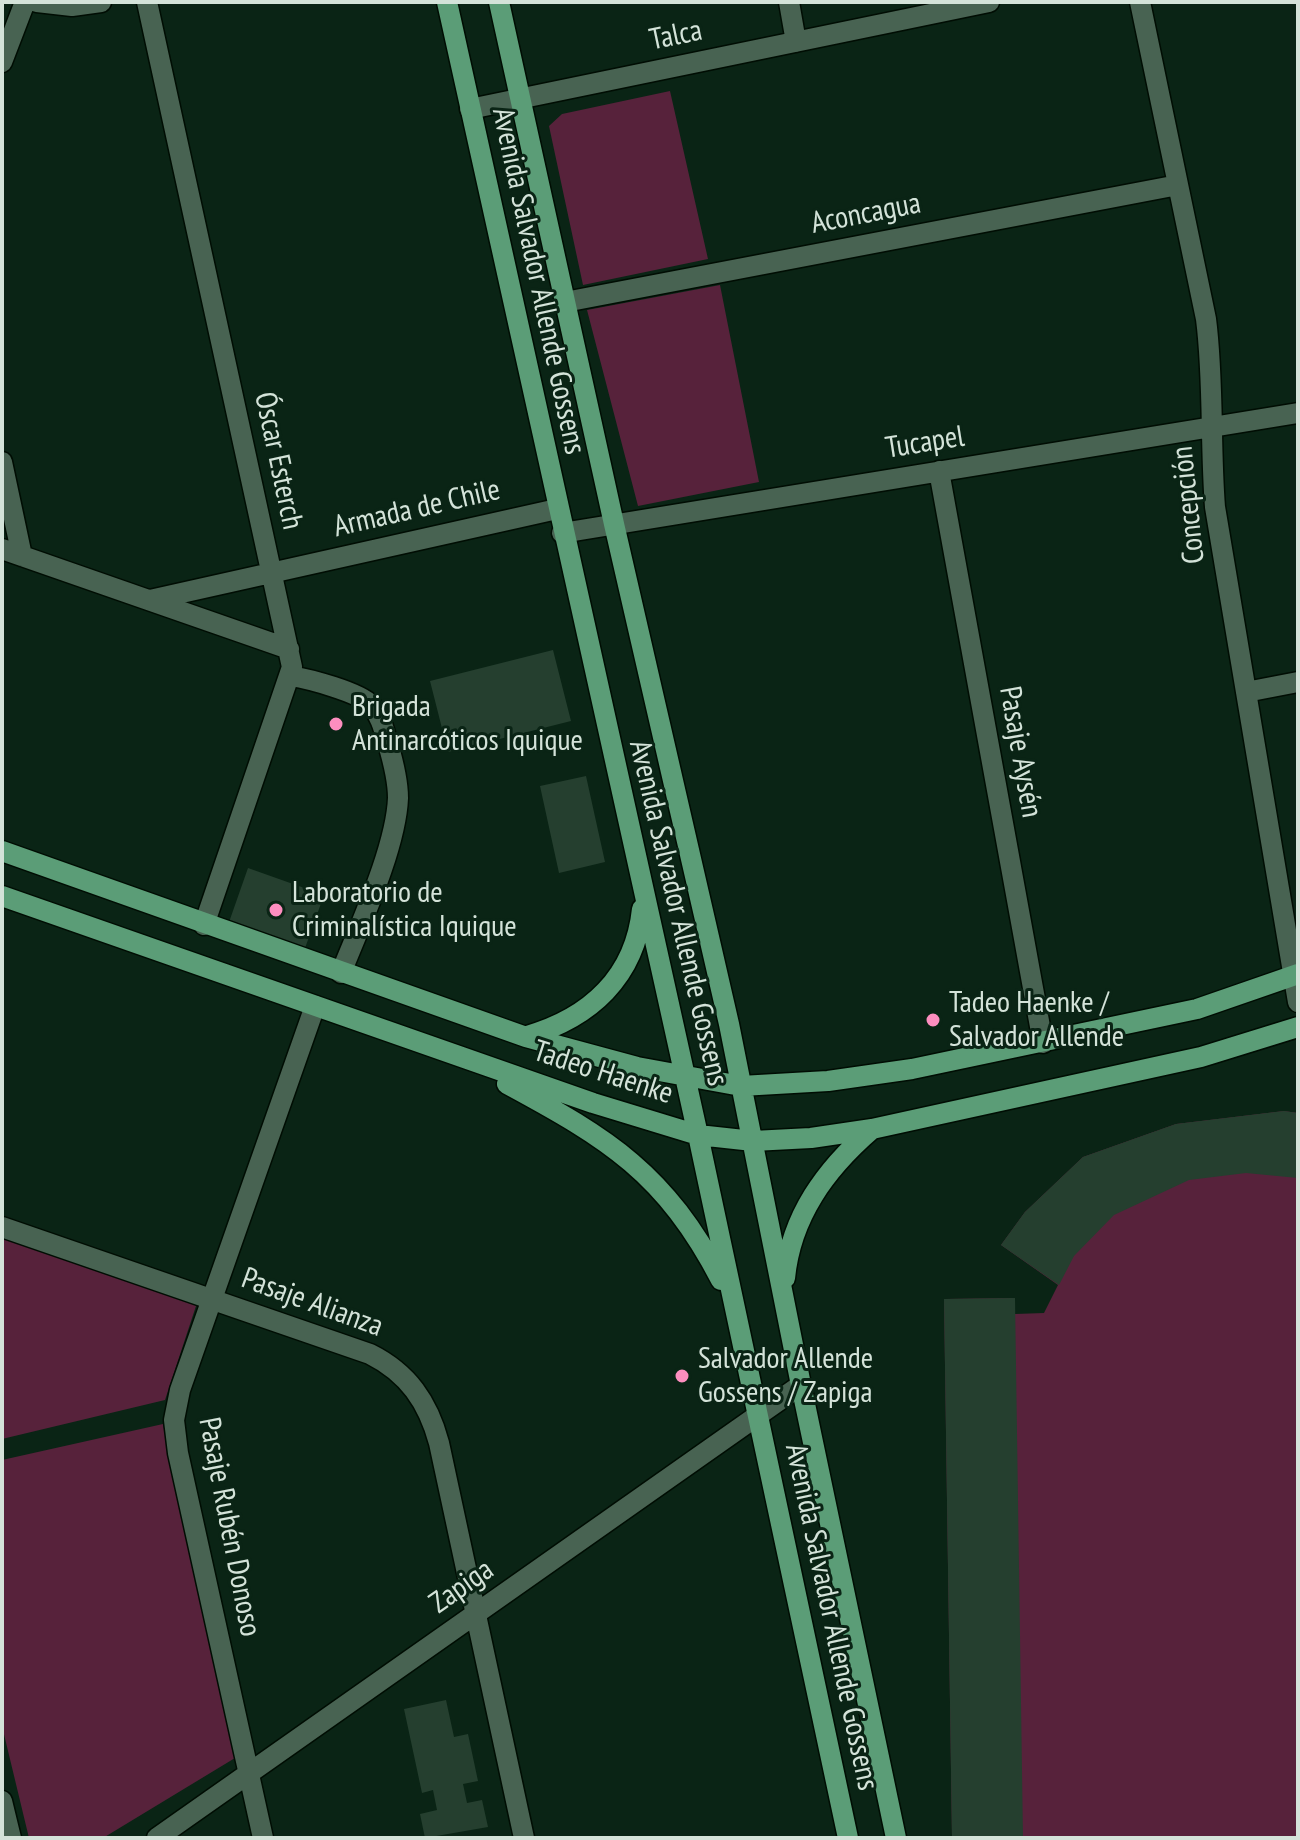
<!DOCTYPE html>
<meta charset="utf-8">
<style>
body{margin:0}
#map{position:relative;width:1300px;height:1840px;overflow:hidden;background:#0a2415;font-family:"PT Sans Narrow",sans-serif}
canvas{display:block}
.frame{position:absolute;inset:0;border:4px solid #d4e3d9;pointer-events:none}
</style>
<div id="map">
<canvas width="1300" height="1840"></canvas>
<div class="frame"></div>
</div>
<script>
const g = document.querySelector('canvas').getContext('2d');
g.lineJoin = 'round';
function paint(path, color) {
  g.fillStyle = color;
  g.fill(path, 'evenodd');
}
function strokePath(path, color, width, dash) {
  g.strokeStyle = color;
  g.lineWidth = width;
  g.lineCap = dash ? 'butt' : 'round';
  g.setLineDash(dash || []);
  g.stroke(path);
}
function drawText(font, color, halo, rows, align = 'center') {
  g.font = font + ' "PT Sans Narrow",sans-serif';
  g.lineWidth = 6;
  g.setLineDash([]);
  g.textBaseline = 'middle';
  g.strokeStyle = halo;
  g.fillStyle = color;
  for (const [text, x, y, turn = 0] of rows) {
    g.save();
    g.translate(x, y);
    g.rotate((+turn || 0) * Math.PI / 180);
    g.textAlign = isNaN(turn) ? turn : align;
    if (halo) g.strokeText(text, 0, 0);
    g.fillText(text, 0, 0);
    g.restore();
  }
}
paint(new Path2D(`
 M670,91L708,259L583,285L549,126L562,114Z
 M720,285L759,482L638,506L587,310Z
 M1284,1111L1298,1113V1838H952L944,1299L1015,1298V1314L1044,1313L1058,1285L1001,1245L1025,1212L1083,1157L1176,1124Z
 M2,1232L198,1300L165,1400L2,1439Z
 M163,1424L235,1758L103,1838H29L2,1726V1460Z`), '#57223b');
paint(new Path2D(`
 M553,650L571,721L448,752L430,681Z
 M586,776L605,862L559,873L540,786Z
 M248,868L324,895L304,951L228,925Z
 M1284,1111L1298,1113V1178L1246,1173L1189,1180L1114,1215L1074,1256L1059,1285L1001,1245L1025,1212L1083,1157L1176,1124Z
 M1015,1298L1023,1838H952L944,1299Z
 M446,1700L454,1737L468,1734L478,1781L463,1784L467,1803L482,1800L488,1827L425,1838L420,1814L437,1810L433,1790L422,1793L404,1709Z`), '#253f2f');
const minor = new Path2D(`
 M37,2L72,6L101,2
 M147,2L292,667L204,925
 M789,2L796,42
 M1140,2L1206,319C1214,381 1210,444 1215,507L1298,1002
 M2,62L25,2
 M470,109L989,2
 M565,302L1178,185
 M2,462L22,556
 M939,471L1043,1043
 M562,533L1298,413
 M2,549L289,649
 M150,600L557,509
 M291,676C309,679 359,692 371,705C381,716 384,730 388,744C393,761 398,780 398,798C396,848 360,925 341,973
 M1246,692L1298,682
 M2,1227L370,1354C408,1373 428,1402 439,1443L524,1838
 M2,1801L11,1838
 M157,1838L801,1385
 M263,1838L178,1453L174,1420L180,1390L315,1006`);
const major = new Path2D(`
 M447,2L698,1135L848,1838
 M499,2L614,524L729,1024L801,1385L896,1838
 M2,851L526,1037L637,1067L741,1086L828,1081L912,1069L1197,1009L1298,974
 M2,896L593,1103L698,1135L753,1141L811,1138L872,1129L1201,1057L1298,1027
 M527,1036C590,1018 635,977 642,909
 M507,1084C609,1139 665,1173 721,1280
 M785,1278C791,1216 826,1169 871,1130`);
strokePath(minor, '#000d03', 23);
strokePath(major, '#000d03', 23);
strokePath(minor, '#486352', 20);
strokePath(major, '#5b9d77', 20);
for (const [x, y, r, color] of [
 [336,724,8,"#fd8ebf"],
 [276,910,8,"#fd8ebf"],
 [933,1020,8,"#fd8ebf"],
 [682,1376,8,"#fd8ebf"]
]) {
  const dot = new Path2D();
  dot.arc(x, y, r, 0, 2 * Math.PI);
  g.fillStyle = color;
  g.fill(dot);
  strokePath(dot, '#0a2415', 3);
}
drawText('30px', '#d4e3d9', '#0a2415', [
 ["Talca",676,36,-12],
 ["Aconcagua",866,214,-11],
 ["Avenida Salvador Allende Gossens",538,281,78],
 ["Tucapel",925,443,-9],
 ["Óscar Esterch",278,461,78],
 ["Concepción",1189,505,-96],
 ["Armada de Chile",417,509,-13],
 ["Pasaje Aysén",1020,752,80],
 ["Avenida Salvador Allende Gossens",678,913,77],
 ["Tadeo Haenke",603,1073,18],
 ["Pasaje Alianza",312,1303,20],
 ["Pasaje Rubén Donoso",229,1527,79],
 ["Zapiga",462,1587,-35],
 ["Avenida Salvador Allende Gossens",831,1617,78]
]);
drawText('30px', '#d4e3d9', '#0a2415', [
 ["Brigada",352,707],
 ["Antinarcóticos Iquique",352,741],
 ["Laboratorio de",292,893],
 ["Criminalística Iquique",292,927],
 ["Tadeo Haenke /",949,1003],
 ["Salvador Allende",949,1037],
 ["Salvador Allende",698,1359],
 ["Gossens / Zapiga",698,1393]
], 'left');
</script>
